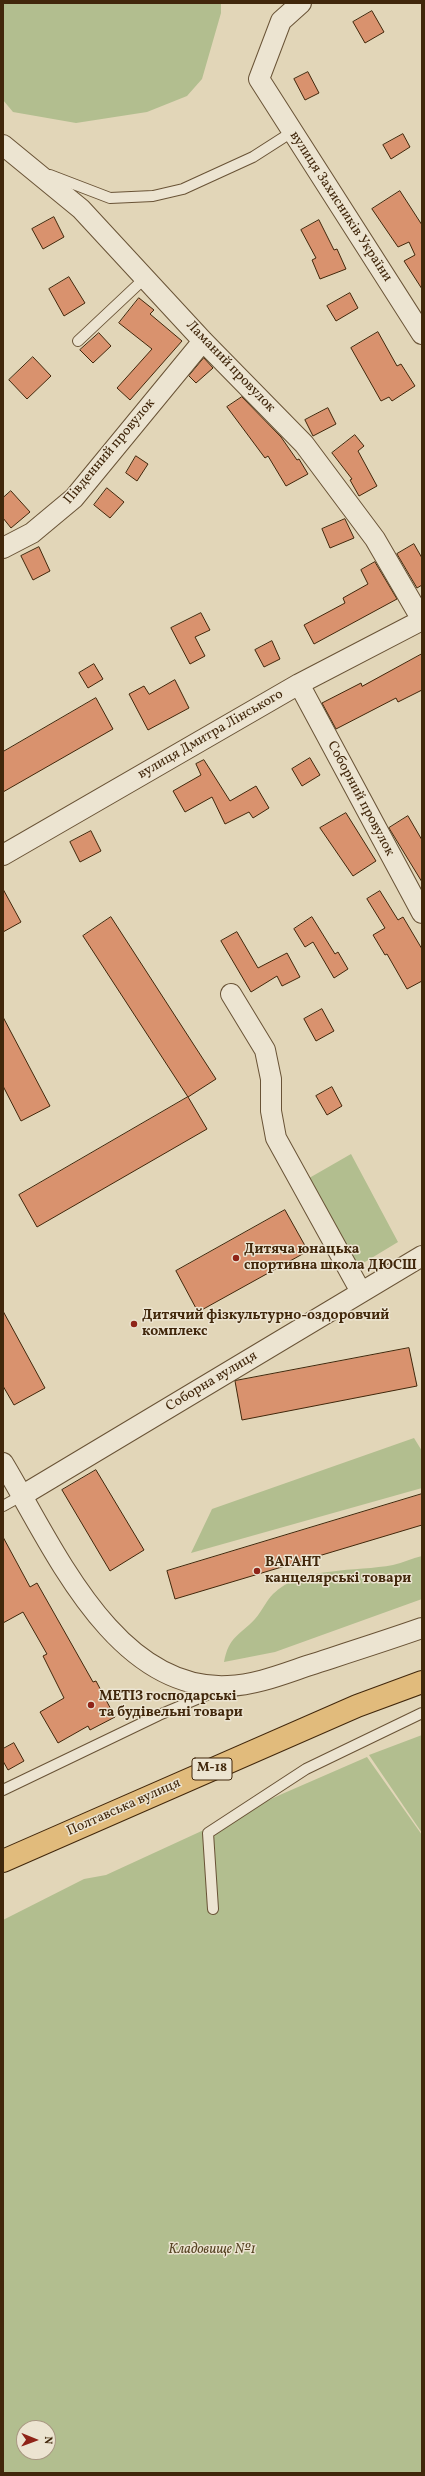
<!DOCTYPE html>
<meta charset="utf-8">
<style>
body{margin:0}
#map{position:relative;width:425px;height:2476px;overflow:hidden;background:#e2d6b8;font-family:Vollkorn,serif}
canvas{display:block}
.frame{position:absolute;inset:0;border:4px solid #41270b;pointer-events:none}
.north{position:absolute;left:16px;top:2420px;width:40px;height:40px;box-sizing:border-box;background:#ece4d1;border:1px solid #a89882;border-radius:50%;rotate:91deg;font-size:11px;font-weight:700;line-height:16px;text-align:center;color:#41270b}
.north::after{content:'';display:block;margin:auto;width:14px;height:18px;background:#8f2418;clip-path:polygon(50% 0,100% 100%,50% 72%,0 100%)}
</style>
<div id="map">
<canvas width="425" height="2476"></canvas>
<div class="frame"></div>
<div class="north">N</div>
</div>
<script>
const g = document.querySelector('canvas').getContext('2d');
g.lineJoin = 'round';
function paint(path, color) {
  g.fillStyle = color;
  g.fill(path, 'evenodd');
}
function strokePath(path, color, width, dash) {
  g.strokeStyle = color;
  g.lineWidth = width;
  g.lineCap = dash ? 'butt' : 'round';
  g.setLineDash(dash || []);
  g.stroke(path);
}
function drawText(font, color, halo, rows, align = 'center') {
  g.font = font + ' Vollkorn,serif';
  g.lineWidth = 3;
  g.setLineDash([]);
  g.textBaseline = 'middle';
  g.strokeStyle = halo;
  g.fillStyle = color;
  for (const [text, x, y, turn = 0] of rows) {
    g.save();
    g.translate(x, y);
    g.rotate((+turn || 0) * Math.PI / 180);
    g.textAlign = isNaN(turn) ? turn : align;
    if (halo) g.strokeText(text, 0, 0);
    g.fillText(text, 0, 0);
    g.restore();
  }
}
paint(new Path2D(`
 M3,3H221V13L202,79L187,96L147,112L76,123L13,112L3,100Z
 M351,1154L398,1242L355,1268L304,1181Z
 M414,1438L422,1451V1488L191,1553L212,1509Z
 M422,1556V1599L275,1652L224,1662C229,1636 239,1636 255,1619C262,1611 266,1601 273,1594C301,1566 357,1572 393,1565C403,1563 412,1558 422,1556Z
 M422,1735V1833L369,1755Z
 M367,1757L422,1835V2473H3V1920L84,1879L106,1875L282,1794ZM24,2428H48V2452H24Z`), '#b2be8f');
const building = new Path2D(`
 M372,11L384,32L365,43L353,22Z
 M308,72L319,93L305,100L294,79Z
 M403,134L410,147L391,159L383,145Z
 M400,191L422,225V289L404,261L415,255L409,242L398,247L372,209Z
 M54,217L64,237L43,249L32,229Z
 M319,220L334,250L337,249L346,269L320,279L312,260L316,258L301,230Z
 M69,277L85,303L64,316L49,289Z
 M350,293L358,308L336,321L327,306Z
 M139,298L154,310L150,314L182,341L130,400L117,388L152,349L119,323Z
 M378,332L397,366L401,364L415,386L392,401L389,397L381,401L351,348Z
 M99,333L111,346L93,363L80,350Z
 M33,357L51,376L27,399L9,380Z
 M204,358L213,368L196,383L189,376Z
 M242,397L281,437L297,460L299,459L308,474L286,486L268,456L265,458L227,407Z
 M328,408L336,424L313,436L305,420Z
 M355,435L364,446L358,451L377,486L359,496L350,480L352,479L332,453Z
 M136,456L148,464L137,481L126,473Z
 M107,488L124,502L110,518L94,505Z
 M11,491L30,512L11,528L3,518V498Z
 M345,519L354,538L330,548L322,529Z
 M414,544L422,558V585L417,588L397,554Z
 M39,547L50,571L33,580L21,556Z
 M375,562L397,599L314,644L304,625L345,603L343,598L368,584L361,570Z
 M201,613L210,630L195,637L205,656L190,664L171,628Z
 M272,641L280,659L264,667L255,650Z
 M422,654V690L398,702L396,698L336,729L322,703L361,683L362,686Z
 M94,664L103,679L88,688L79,673Z
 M175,680L189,708L148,730L129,694L144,686L149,694Z
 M96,698L113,729L3,792V752Z
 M310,758L320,775L302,786L292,769Z
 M204,760L230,801L256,786L269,808L253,818L249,812L225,824L212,797L185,812L173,791L201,775L196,764Z
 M346,813L376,861L353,876L320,828Z
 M408,816L422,840V882L389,828Z
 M91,831L101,851L80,862L70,842Z
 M3,889L21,922L3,932Z
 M380,891L398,920L403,917L422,949V981L407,989L387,954L385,955L373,935L385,928L367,899Z
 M111,917L216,1079L188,1097L83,936Z
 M312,917L335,954L338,952L348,969L334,978L313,942L305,947L294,929Z
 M237,932L258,968L287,953L300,977L282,986L277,976L251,992L221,941Z
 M322,1009L334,1031L316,1041L304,1019Z
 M3,1017L50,1106L21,1121L3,1086Z
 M332,1087L342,1106L327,1115L316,1096Z
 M188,1097L207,1129L37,1227L19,1195Z
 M285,1210L308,1251L198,1312L176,1271Z
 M3,1311L45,1388L14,1405L3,1386Z
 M409,1348L417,1386L242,1420L235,1381Z
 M96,1470L144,1550L110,1571L62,1490Z
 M422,1494V1525L175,1599L167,1571Z
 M3,1537L30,1587L37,1583L93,1682L96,1681L115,1717L90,1730L88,1726L58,1743L40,1712L64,1698L43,1656L47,1654L23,1612L3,1623Z
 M14,1743L24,1761L8,1770L3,1761V1749Z`);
paint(building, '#d9926e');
strokePath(building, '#41270b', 1);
const lane = new Path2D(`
 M50,175L110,198L153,196L183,189L253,157L292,132
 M78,341L145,278
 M3,1506L23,1495
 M3,1790L159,1715L221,1689
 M213,1909L208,1833L306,1769L422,1713`);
const street = new Path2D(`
 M301,3L281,21L259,79L422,334
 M3,145L81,209L203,341L304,444L375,539L422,620
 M3,548L32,533L74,498L203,341
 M299,684L422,913
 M3,855L299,684L422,620
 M231,994L265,1050L271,1079V1111L276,1138L361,1292
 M3,1463C52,1544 114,1692 228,1686C256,1685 283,1674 310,1665C347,1653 385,1641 422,1628
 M23,1495L422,1256`);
const highway = new Path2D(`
 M3,1861L357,1706L422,1682`);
strokePath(lane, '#695336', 12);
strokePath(street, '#695336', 22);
strokePath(highway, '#41270b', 24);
strokePath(lane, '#ece4d1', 10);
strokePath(street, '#ece4d1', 20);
strokePath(highway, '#e1bb7c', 22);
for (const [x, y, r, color] of [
 [236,1258,4,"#8f2418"],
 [134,1324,4,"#8f2418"],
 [257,1571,4,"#8f2418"],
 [91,1705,4,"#8f2418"]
]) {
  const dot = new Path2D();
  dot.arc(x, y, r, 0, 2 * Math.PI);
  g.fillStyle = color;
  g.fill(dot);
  strokePath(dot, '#ece4d1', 1.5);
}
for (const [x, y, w] of [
 [212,1769,40]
]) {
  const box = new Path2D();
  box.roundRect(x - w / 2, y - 11, w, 22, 3);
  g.fillStyle = '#ece4d1';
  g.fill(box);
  strokePath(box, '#41270b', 1);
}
drawText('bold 13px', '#41270b', null, [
 ["М-18",212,1769]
]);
drawText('14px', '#41270b', '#ece4d1', [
 ["вулиця Захисників України",340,207,57],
 ["Ламаний провулок",230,367,46],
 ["Південний провулок",110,452,-50],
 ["вулиця Дмитра Лінського",211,735,-30],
 ["Соборний провулок",360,799,62],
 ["Соборна вулиця",212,1382,-31],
 ["Полтавська вулиця",124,1808,-24]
]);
drawText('bold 14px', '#41270b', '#ece4d1', [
 ["Дитяча юнацька",244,1250],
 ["спортивна школа ДЮСШ",244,1266],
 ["Дитячий фізкультурно-оздоровчий",142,1316],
 ["комплекс",142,1332],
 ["ВАГАНТ",265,1563],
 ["канцелярські товари",265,1579],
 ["МЕТІЗ господарські",99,1697],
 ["та будівельні товари",99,1713]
], 'left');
drawText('italic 14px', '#584525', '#ece4d1', [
 ["Кладовище №1",212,2250]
]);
</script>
